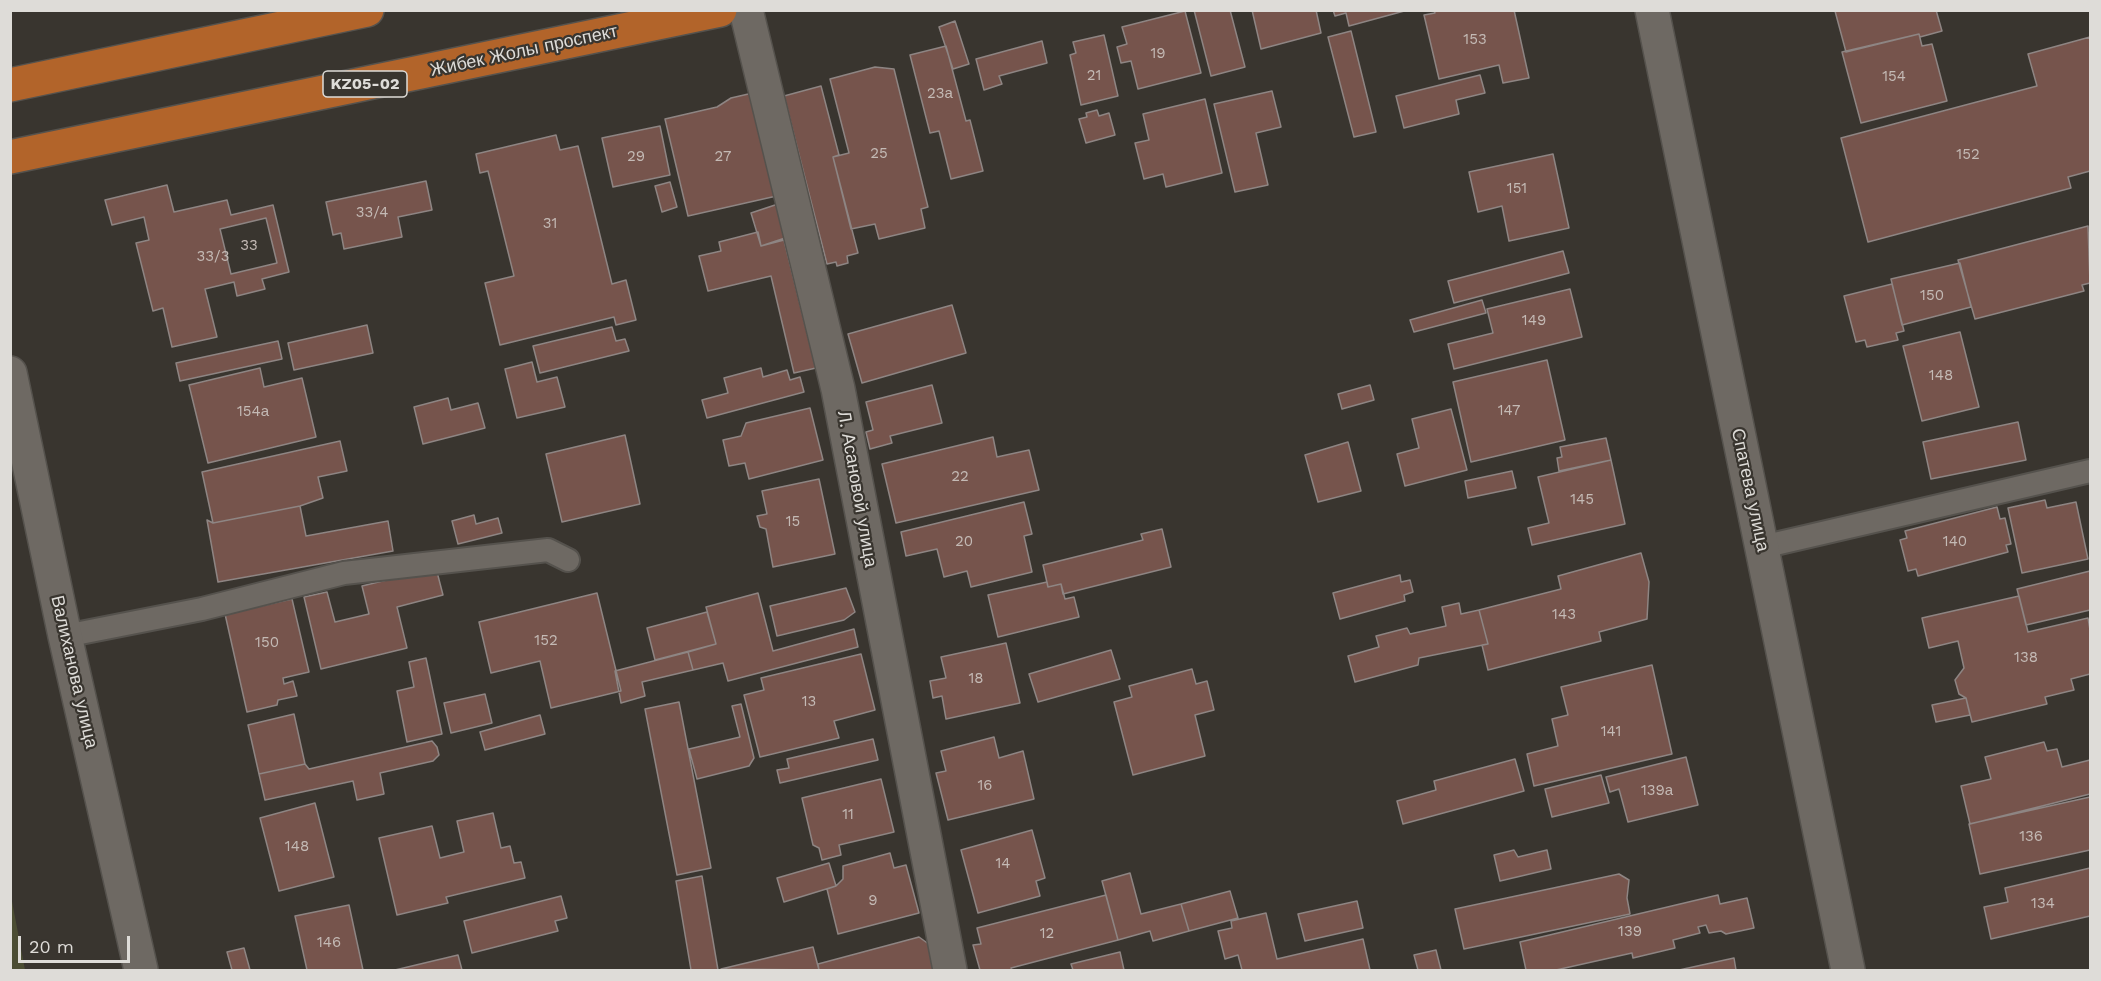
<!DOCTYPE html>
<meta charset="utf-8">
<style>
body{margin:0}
#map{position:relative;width:2101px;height:981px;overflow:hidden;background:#39352f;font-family:"Work Sans",sans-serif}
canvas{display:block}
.frame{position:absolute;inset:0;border:12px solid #dedcd8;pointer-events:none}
.scale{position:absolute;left:18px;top:936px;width:112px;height:27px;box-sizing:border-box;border:3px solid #dedcd8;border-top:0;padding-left:8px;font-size:18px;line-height:21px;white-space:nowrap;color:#dedcd8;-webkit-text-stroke:4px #39352f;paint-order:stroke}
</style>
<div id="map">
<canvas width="2101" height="981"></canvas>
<div class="frame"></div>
<div class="scale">20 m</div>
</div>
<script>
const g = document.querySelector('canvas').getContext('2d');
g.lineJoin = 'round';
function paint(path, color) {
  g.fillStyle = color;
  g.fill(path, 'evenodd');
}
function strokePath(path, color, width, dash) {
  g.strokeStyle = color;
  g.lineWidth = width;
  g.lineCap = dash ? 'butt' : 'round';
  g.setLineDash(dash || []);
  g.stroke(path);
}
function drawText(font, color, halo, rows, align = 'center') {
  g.font = font + ' "Work Sans",sans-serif';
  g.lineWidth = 4.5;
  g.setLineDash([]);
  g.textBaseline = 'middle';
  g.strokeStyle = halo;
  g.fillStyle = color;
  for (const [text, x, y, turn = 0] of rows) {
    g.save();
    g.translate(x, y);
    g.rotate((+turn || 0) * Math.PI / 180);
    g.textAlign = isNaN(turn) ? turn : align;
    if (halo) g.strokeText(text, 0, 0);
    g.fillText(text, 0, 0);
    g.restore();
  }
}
paint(new Path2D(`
 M10,896H11L25,970H11Z`), '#4b4d33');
const building = new Path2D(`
 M1194,10H1230L1245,67L1211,76Z
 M1252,10H1316L1321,33L1261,49Z
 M1333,10H1408L1349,26L1346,13L1335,16Z
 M1434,10H1514L1529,78L1503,83L1499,65L1439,79L1424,15L1435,13Z
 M1936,10L1942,31L1920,37L1919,34L1846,52L1835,11Z
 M1185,11L1201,73L1138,89L1131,61L1121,63L1117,47L1127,44L1122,27Z
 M955,21L969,64L953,69L939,27Z
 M1351,31L1376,132L1354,137L1328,37Z
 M1919,34L1922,46L1932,44L1947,101L1861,123L1842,52Z
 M1104,35L1118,96L1081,105L1070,55L1076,53L1073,42Z
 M2090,37V171L2068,177L2071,188L1868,242L1841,138L2037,86L2028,54Z
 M1042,41L1047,63L999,76L1002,84L984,90L976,59Z
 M946,46L966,121L970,120L983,171L951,179L939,131L930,133L910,55Z
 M875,67L894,69L928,207L921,209L925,228L879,239L875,224L851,229L833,157L849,153L830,79Z
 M1480,75L1485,93L1456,100L1459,114L1404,128L1396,96Z
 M821,86L839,155L833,157L858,253L847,256L848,263L837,266L836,262L827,264L784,96Z
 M1272,91L1281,127L1256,133L1268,185L1235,192L1214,104Z
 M757,92L781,195L688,216L665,119L717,107L731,98Z
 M1205,99L1222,173L1166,187L1163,174L1144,179L1135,143L1149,140L1143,114Z
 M1097,110L1099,116L1109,113L1115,135L1086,143L1079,119L1087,117L1086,113Z
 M660,126L670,175L613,187L602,138Z
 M556,135L560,150L578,146L612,284L626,280L636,320L616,325L614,317L500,345L485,283L514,276L488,171L480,173L476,154Z
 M1553,154L1569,228L1509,241L1502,206L1478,212L1469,172Z
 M426,181L432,210L398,217L402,237L344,249L341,233L333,235L326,202Z
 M670,182L677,207L662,212L655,186Z
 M167,185L174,212L227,200L231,215L273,205L289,272L262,279L265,289L237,296L234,282L205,289L217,337L172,347L163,308L153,311L136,243L149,240L144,217L112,225L105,200Z
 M781,203L791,236L761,246L751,213Z
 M266,218L277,263L231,274L220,229Z
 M2088,226L2090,283L2082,285L2084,291L1975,319L1958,260Z
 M758,232L761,246L784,240L816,368L794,373L771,276L708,291L699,256L721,251L719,242Z
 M1563,251L1569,273L1454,303L1448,281Z
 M1960,263L1971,307L1902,325L1891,279Z
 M1892,284L1904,331L1896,333L1898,340L1867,347L1865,340L1856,342L1844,296Z
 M1570,289L1582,337L1454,369L1448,344L1493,333L1487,309Z
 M1482,300L1486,313L1414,332L1410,320Z
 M952,305L966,353L862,383L848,334Z
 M367,325L373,353L294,370L288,343Z
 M612,327L616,341L625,339L629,351L540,373L533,346Z
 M1960,332L1979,407L1922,421L1903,346Z
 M278,341L282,359L180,381L176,363Z
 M1547,360L1565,440L1471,462L1453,382Z
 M532,362L537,382L557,377L565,407L517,418L505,369Z
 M260,368L264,387L302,378L316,437L208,463L189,385Z
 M761,368L763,377L787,370L790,380L800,377L804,392L707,418L702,400L728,393L724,378Z
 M932,385L942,423L890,436L892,443L870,449L866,432L873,430L866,402Z
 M1370,385L1374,400L1342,409L1338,394Z
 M448,398L451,410L478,403L485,428L423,444L414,407Z
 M810,408L823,460L749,479L745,463L729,466L723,440L741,436L746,423Z
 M1451,409L1467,470L1405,486L1397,454L1419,448L1412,419Z
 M2018,422L2026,460L1931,479L1923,442Z
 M625,435L640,504L562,522L546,454Z
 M993,437L997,457L1029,450L1039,490L896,523L882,464Z
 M1606,438L1611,460L1559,471L1557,458L1562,457L1560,447Z
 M340,441L347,471L318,477L323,498L300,506L213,523L202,472Z
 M1348,442L1361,491L1318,502L1305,455Z
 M1611,460L1625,524L1532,545L1528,528L1549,523L1538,477Z
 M1512,471L1516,488L1468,498L1465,481Z
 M819,479L835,554L773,567L766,529L760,527L757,516L767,514L762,491Z
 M2045,500L2047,508L2076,502L2088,559L2022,573L2008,508Z
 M1024,502L1032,534L1024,536L1032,572L971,587L967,571L944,577L937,549L906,556L901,532Z
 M300,506L306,536L388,521L393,551L218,582L207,520L213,523Z
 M1997,507L2000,519L2005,518L2011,544L2006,545L2008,552L1918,576L1916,569L1908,571L1900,540L1907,538L1905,531Z
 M474,515L476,524L498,518L502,533L458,544L452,521Z
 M1162,529L1171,567L1063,594L1061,584L1048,587L1043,565L1143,540L1141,534Z
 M1641,553L1649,582L1647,619L1599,632L1601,641L1488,670L1482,645L1488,644L1479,610L1561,589L1558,576Z
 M436,568L443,595L397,607L407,648L321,669L304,597L327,592L335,622L369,614L362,586Z
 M2090,571V610L2026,625L2017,589Z
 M1400,575L1401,582L1410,580L1413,592L1404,595L1405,601L1340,619L1333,593Z
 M1047,582L1048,587L1061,584L1065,599L1074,597L1079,617L998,637L988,595Z
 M846,588L855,612L844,620L777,636L770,606Z
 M597,593L621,691L551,708L540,661L491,673L479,622Z
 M758,593L773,651L854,629L858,647L728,681L723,663L693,670L688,652L716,644L706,607Z
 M2019,596L2028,632L2088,618L2090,630V674L2071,679L2074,690L2045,697L2047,704L1972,722L1966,698L1959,694L1955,680L1964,668L1958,641L1929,648L1922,618Z
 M292,599L309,672L283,678L284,684L293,681L297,696L278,700L277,705L247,712L225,614Z
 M1459,603L1461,614L1479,610L1488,644L1419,658L1418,665L1355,682L1348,656L1379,647L1376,636L1407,628L1410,634L1446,626L1442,607Z
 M707,612L716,644L655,660L647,628Z
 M1006,643L1020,703L946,719L942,696L933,698L930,681L946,678L941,657Z
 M1111,650L1120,679L1038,702L1029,674Z
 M688,652L693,670L642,682L645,696L621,703L615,671Z
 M861,654L875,710L834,721L839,738L760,757L744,695L764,690L761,678Z
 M426,658L442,734L407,742L397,691L414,687L409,662Z
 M1652,665L1672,754L1534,786L1527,754L1558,746L1552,719L1568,715L1561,687Z
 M1192,669L1196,684L1207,681L1214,710L1195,715L1205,756L1133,775L1114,702L1132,697L1129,686Z
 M485,694L492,723L451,733L444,703Z
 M1966,698L1970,715L1936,722L1932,705Z
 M679,702L711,868L677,875L645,709Z
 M741,704L754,758L749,766L697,779L689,749L740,737L732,706Z
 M294,714L305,764L259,774L248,725Z
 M540,715L545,734L485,750L480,732Z
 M994,737L999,758L1023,751L1034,799L948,820L936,773L946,771L941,751Z
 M873,739L878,760L780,783L777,770L789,768L787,759Z
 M432,741L437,747L439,755L433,761L380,773L384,794L357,800L353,781L265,800L259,774L305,764L309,769Z
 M2044,742L2047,751L2057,749L2062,767L2090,760V794L1970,824L1961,786L1991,779L1985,757Z
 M1686,757L1698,805L1628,822L1619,789L1610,792L1606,777Z
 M1515,759L1524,791L1403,824L1397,801L1436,790L1434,781Z
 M1601,775L1609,803L1552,817L1545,789Z
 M881,779L894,832L839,845L841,855L822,860L819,848L813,845L802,798Z
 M2090,797V850L1980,874L1969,824Z
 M315,803L334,877L279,891L260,818Z
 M493,813L501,848L510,846L514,863L521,862L525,878L446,897L448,903L397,915L379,838L432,826L440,858L464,852L457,821Z
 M1032,830L1045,878L1036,881L1040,896L978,913L961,850Z
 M1514,850L1518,857L1547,850L1551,869L1500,881L1494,855Z
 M890,853L894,868L906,865L919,913L838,934L827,889L836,886L843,879V866Z
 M829,863L836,886L784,902L777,878Z
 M2090,868V916L1991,939L1984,907L2008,902L2005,888Z
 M1130,873L1141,914L1181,904L1189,931L1153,941L1150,931L1118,940L1102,881Z
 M1619,874L1629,880L1627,898L1630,914L1464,949L1455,909Z
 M702,876L718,970H691L676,881Z
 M1230,891L1238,918L1189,931L1181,904Z
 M1106,895L1118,940L1011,968L1012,970H980L973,945L981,944L977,928Z
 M1718,895L1720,904L1747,898L1754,928L1726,934L1721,931L1709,933L1706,925L1698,927L1700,933L1673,940L1675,948L1633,958L1632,953L1556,970H1526L1520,942Z
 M561,896L567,918L555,921L558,931L472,953L464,921Z
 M1357,901L1363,928L1305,941L1298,914Z
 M349,905L363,970H307L295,916Z
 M1266,913L1277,959L1363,939L1370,970H1242L1238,955L1225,959L1218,931L1232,928L1231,921Z
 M919,937L930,945L936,970H819L818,964Z
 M813,947L819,970L721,969Z
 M244,948L250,970H232L227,952Z
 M1436,950L1441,970H1418L1414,955Z
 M1120,952L1124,970H1073L1071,964Z
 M458,955L462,970H395Z
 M1734,958L1736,970H1679Z`);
paint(building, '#76544c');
strokePath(building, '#8e8583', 1.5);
const service = new Path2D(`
 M1762,547L2090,471
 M65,636L202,609L344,573L548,550L568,560`);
const minor = new Path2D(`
 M746,10L838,389L950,970
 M10,373L65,636L141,970`);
const tertiary = new Path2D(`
 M1652,10L1848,970`);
const trunk = new Path2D(`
 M10,85L367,10
 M10,157L720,10`);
strokePath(service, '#55524d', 26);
strokePath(minor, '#55524d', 36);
strokePath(tertiary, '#55524d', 36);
strokePath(trunk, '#55524d', 36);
strokePath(service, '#6e6963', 22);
strokePath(minor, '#6e6963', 33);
strokePath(tertiary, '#6e6963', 33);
strokePath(trunk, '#b2642a', 33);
drawText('15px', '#c4bab5', null, [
 ["153",1475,40],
 ["19",1158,54],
 ["21",1094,76],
 ["154",1894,77],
 ["23а",940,94],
 ["25",879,154],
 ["152",1968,155],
 ["29",636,157],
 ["27",723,157],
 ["151",1517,189],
 ["33/4",372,213],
 ["31",550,224],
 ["33",249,246],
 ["33/3",213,257],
 ["150",1932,296],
 ["149",1534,321],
 ["148",1941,376],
 ["147",1509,411],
 ["154а",253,412],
 ["22",960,477],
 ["145",1582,500],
 ["15",793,522],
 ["20",964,542],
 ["140",1955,542],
 ["143",1564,615],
 ["152",546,641],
 ["150",267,643],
 ["138",2026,658],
 ["18",976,679],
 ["13",809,702],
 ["141",1611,732],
 ["16",985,786],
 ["139а",1657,791],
 ["11",848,815],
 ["136",2031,837],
 ["148",297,847],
 ["14",1003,864],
 ["9",873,901],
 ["134",2043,904],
 ["139",1630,932],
 ["12",1047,934],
 ["146",329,943]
]);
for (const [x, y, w] of [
 [365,84,84]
]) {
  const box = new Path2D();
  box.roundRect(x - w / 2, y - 13, w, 26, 4.5);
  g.fillStyle = '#39352f';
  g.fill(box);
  strokePath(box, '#dedcd8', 1.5);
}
drawText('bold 16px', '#dedcd8', null, [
 ["KZ05-02",365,84]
]);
drawText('18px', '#dedcd8', '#39352f', [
 ["Жибек Жолы проспект",524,51,-12],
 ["Л. Асановой улица",857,489,80],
 ["Спатева улица",1750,490,78],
 ["Валиханова улица",74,672,77]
]);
</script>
